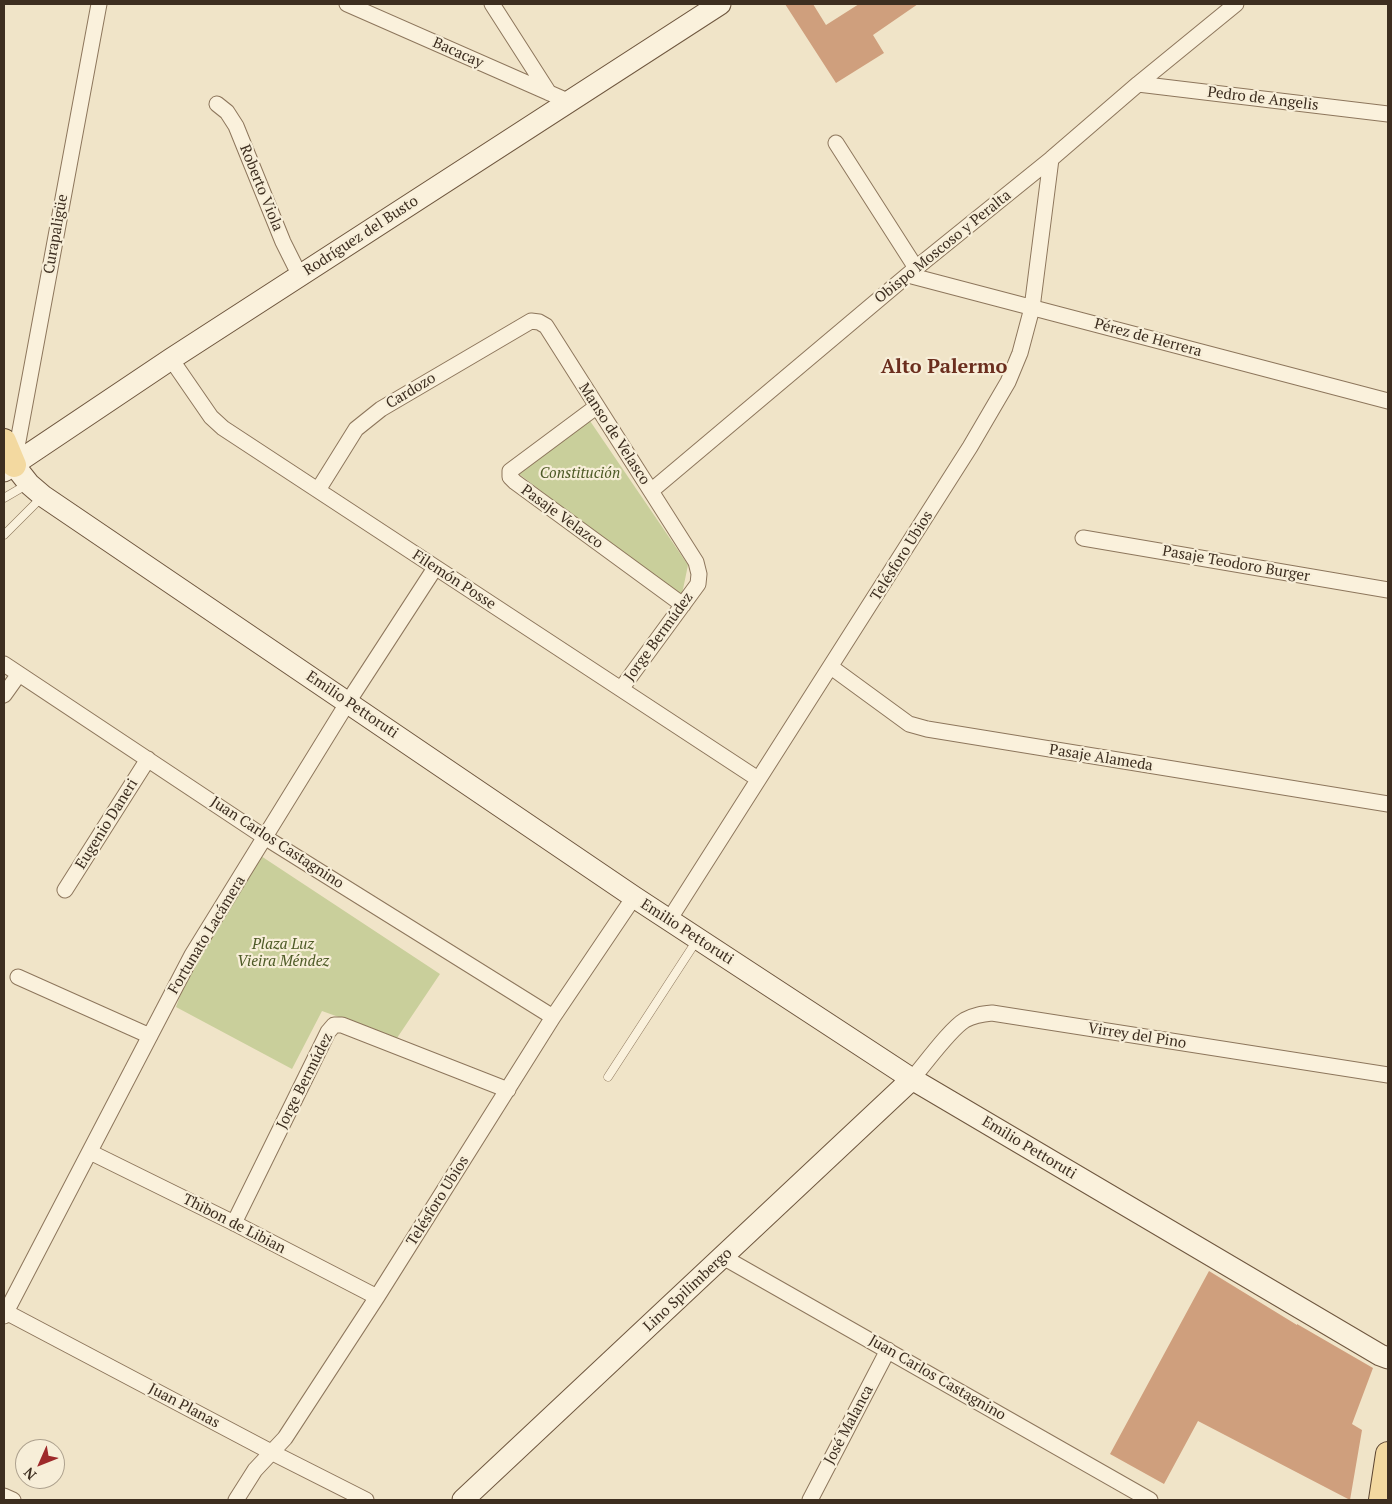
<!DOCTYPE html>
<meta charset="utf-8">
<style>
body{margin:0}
#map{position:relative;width:1392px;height:1504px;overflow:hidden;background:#f0e4c8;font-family:"PT Serif",serif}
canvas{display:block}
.frame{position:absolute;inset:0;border:5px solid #3d2e20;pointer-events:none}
.north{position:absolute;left:15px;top:1439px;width:50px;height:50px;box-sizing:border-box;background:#f7eed8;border:1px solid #ada18e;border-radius:50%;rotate:226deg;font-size:14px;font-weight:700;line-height:20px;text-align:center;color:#3d2e20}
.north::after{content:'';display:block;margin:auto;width:18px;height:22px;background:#9e2a2b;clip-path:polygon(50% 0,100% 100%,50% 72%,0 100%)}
</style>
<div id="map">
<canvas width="1392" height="1504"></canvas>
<div class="frame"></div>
<div class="north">N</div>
</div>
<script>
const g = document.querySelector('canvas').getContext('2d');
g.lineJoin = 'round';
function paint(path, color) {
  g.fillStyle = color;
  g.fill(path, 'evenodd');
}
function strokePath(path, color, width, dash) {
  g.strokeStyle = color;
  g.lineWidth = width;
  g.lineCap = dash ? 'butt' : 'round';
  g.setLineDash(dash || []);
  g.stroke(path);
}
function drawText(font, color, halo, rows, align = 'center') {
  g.font = font + ' "PT Serif",serif';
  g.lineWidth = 4.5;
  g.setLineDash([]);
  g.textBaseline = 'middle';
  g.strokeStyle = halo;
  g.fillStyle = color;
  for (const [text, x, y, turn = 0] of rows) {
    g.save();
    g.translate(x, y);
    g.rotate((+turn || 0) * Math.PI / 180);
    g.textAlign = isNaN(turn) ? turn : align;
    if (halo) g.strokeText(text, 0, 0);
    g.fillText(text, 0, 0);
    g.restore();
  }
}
paint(new Path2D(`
 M588,418L688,565L681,599L519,474Z
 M261,856L440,974L397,1038L322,1011L292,1069L176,1007L189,972Z`), '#c9cf9b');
paint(new Path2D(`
 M785,4H813L826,25L859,4H918L873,35L884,53L836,83Z
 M1209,1271L1297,1325V1324L1373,1368L1352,1424L1362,1430L1350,1500L1198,1421L1164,1484L1110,1454Z`), '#cf9f7d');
const service = new Path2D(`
 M4,498L28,484
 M4,535L41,498
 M608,1077L697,940`);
const minor = new Path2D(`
 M347,4L570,102
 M492,4L549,93
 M1138,84L1388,114
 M217,104L227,112L236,126L283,242L300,276
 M836,143L916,268
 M908,275L1388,401
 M171,359L211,417L223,428L758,779
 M596,407L510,471V477L515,482L683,605
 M14,463L99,4
 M318,490L356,429L381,409L531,321L539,322L546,326L696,562L699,574L698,584L621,689
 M651,491L916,268L1051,159L1138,84L1236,4
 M1083,538L1388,590
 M4,664L266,838L553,1017
 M831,667L909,724L927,729L1388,804
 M4,695L19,674
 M65,890L148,759
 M669,920L970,447L1008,382L1020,353L1032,308L1051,159
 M18,977L150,1036
 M912,1079C925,1064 950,1029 965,1020C974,1015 982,1014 992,1013L1388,1075
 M90,1152L234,1223L377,1297
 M234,1223L328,1032L334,1025H342L508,1090
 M723,1257L1150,1500
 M4,1311L271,1452L366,1500
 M4,1316L192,955L348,702L435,568
 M4,1496L13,1500
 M236,1500L255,1470L285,1438L377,1297L553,1017L634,897
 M810,1500L888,1350`);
const secondary = new Path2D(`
 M14,465L29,484L43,496L634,897L912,1079L1380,1355L1388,1358
 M4,471L171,359L720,4
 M463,1500L912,1079`);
const primary = new Path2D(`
 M4,441L14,465
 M1381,1500L1388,1454`);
strokePath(service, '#8d765c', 9);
strokePath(minor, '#8d765c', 17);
strokePath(secondary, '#6f573f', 23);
strokePath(primary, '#5b4430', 26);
strokePath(service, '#faf1dc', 8);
strokePath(minor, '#faf1dc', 15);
strokePath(secondary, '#faf1dc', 21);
strokePath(primary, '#f3d9a0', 24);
drawText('15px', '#3d2e20', '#f7eed8', [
 ["Bacacay",458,53,24],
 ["Pedro de Angelis",1263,99,7],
 ["Roberto Viola",261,188,68],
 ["Curapaligüe",56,234,-80],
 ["Rodríguez del Busto",361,236,-33],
 ["Obispo Moscoso y Peralta",943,247,-39],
 ["Pérez de Herrera",1148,338,15],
 ["Cardozo",411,391,-31],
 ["Manso de Velasco",614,434,57],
 ["Pasaje Velazco",562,517,36],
 ["Telésforo Ubios",902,556,-58],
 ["Pasaje Teodoro Burger",1236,564,10],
 ["Filemón Posse",454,580,33],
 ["Jorge Bermúdez",659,637,-54],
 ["Emilio Pettoruti",352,705,34],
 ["Pasaje Alameda",1101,758,9],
 ["Eugenio Daneri",107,824,-58],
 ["Juan Carlos Castagnino",277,843,33],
 ["Emilio Pettoruti",687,932,33],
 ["Fortunato Lacámera",207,935,-59],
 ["Virrey del Pino",1137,1036,9],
 ["Jorge Bermúdez",305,1081,-63],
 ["Emilio Pettoruti",1029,1148,31],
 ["Telésforo Ubios",438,1201,-58],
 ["Thibon de Libian",234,1224,27],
 ["Lino Spilimbergo",688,1290,-43],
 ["Juan Carlos Castagnino",937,1378,30],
 ["Juan Planas",184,1406,28],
 ["José Malanca",849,1425,-62]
]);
drawText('italic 15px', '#4d5a26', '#f7eed8', [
 ["Constitución",580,474],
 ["Plaza Luz",283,945],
 ["Vieira Méndez",283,962]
]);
drawText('bold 20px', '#6b2e1e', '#f7eed8', [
 ["Alto Palermo",944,367]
]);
</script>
